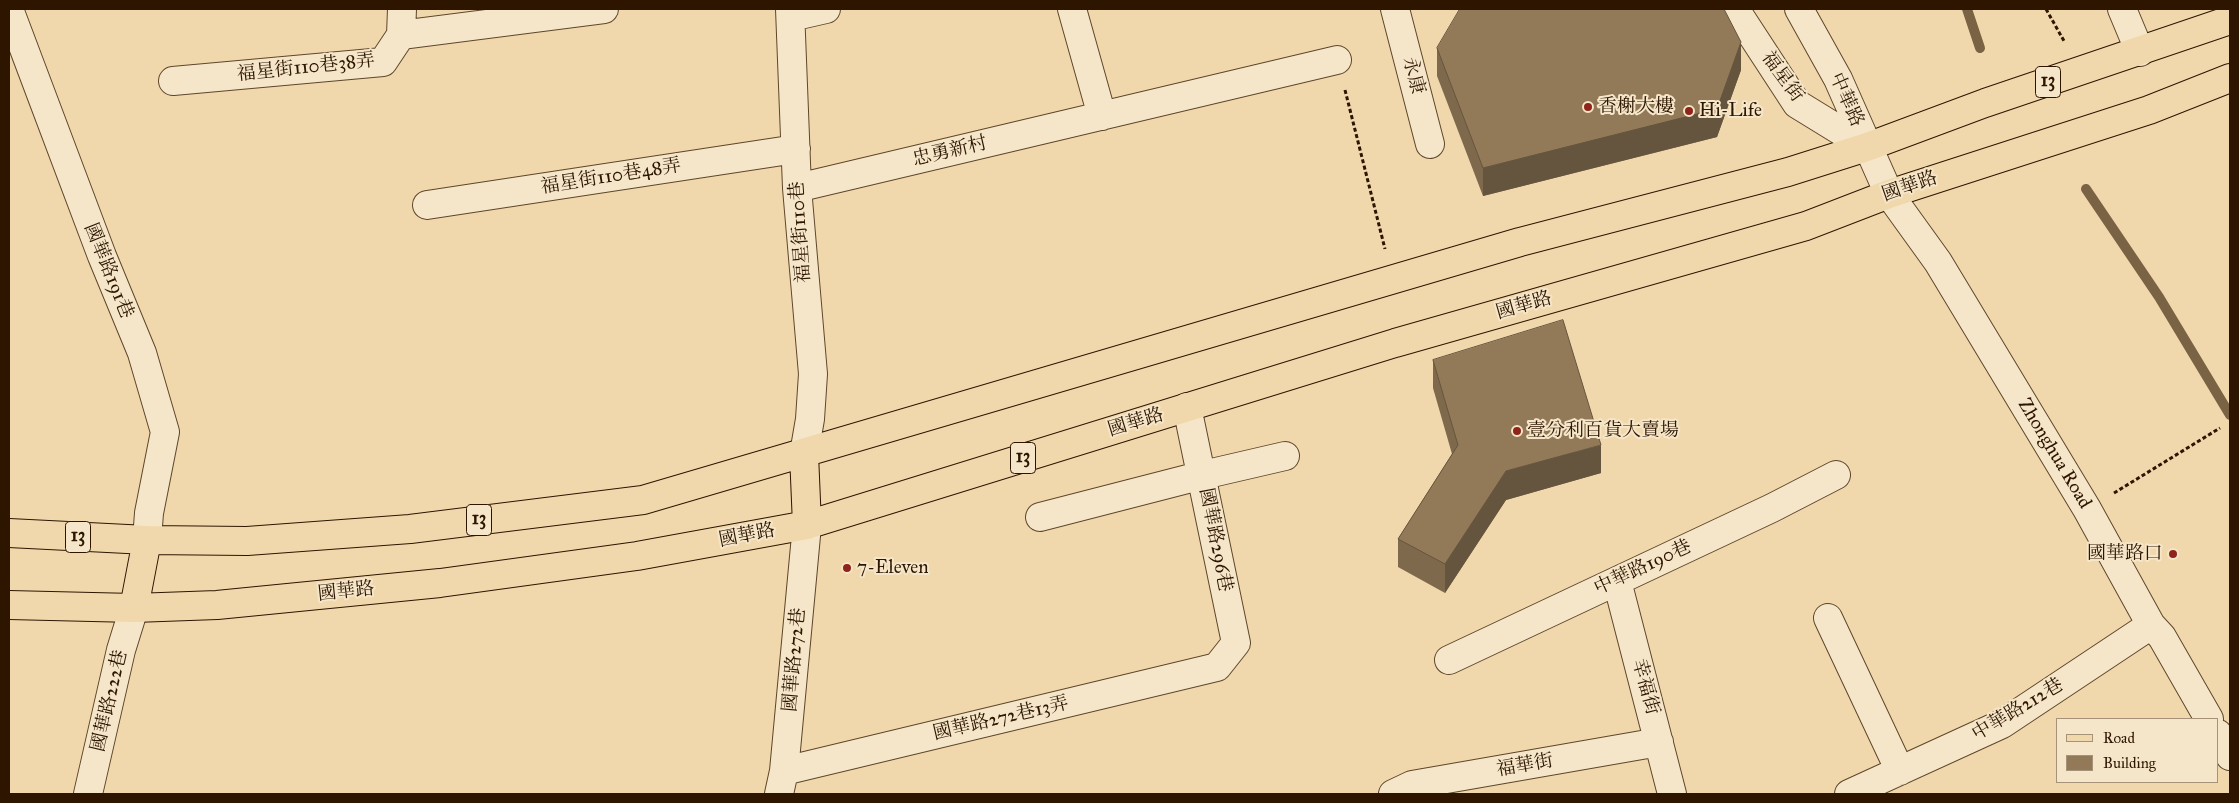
<!DOCTYPE html>
<meta charset="utf-8">
<style>
body{margin:0}
#map{position:relative;width:2239px;height:803px;overflow:hidden;background:#f0d8ac;font-family:"IM FELL Great Primer",serif}
canvas{display:block}
.frame{position:absolute;inset:0;border:10px solid #2d1500;pointer-events:none}
.legend{position:absolute;left:2056px;top:718px;width:162px;height:65px;box-sizing:border-box;background:#f5e6c9;border:1px solid #a59279;margin:0;padding:6px 9px;list-style:none;font-size:15px;color:#2d1500}
.legend li{display:flex;align-items:center;gap:10px;height:25px}
.legend b{width:25px;border:1px solid #a59279}
</style>
<div id="map">
<canvas width="2239" height="803"></canvas>
<div class="frame"></div>
<ul class="legend">
<li><b style="height:6px;background:#f0d8ac"></b>Road</li>
<li><b style="height:14px;background:#927a59"></b>Building</li>
</ul>
</div>
<script>
const g = document.querySelector('canvas').getContext('2d');
g.lineJoin = 'round';
function strokePath(path, color, width, dash) {
  g.strokeStyle = color;
  g.lineWidth = width;
  g.lineCap = dash ? 'butt' : 'round';
  g.setLineDash(dash || []);
  g.stroke(path);
}
function paint(path, color) {
  g.fillStyle = color;
  g.fill(path, 'evenodd');
}
function drawText(font, color, halo, rows, align = 'center') {
  g.font = font + ' "IM FELL Great Primer","Noto Serif TC",serif';
  g.lineWidth = 4;
  g.setLineDash([]);
  g.textBaseline = 'middle';
  g.strokeStyle = halo;
  g.fillStyle = color;
  for (const [text, x, y, turn = 0] of rows) {
    g.save();
    g.translate(x, y);
    g.rotate((+turn || 0) * Math.PI / 180);
    g.textAlign = isNaN(turn) ? turn : align;
    if (halo) g.strokeText(text, 0, 0);
    g.fillText(text, 0, 0);
    g.restore();
  }
}
strokePath(new Path2D(`
 M1967,9L1980,48
 M2086,189L2159,297L2230,415`), '#7a6244', 10);
const minor = new Path2D(`
 M9,9L102,256L142,353L165,432L149,513L147,540
 M790,9L797,188L813,374L810,419L804,454
 M1072,9L1102,116
 M1395,9L1430,144
 M1735,9L1797,104L1867,147
 M1799,9L1838,79L1889,194L1938,262L2087,509L2151,625L2162,637L2209,719
 M2122,9L2140,52
 M791,17L826,9
 M401,35L402,9
 M173,81L383,62L401,35L604,9
 M797,188L1337,60
 M427,205L796,149
 M1040,517L1203,475L1285,456
 M1617,581L1672,794
 M1828,618L1900,771
 M1449,660L1772,508L1836,475
 M2218,734L2230,756
 M784,771L1217,667L1236,643L1187,407
 M88,794L121,650L134,608
 M779,794L784,771L807,525
 M1393,794L1412,785L1659,742
 M1849,794L2002,724L2151,625`);
const major = new Path2D(`
 M804,454L807,525
 M9,533L147,540L247,541L410,529L643,500L1520,242L1788,172L1867,147L1985,103L2230,20
 M9,605L134,608L217,605L440,583L637,556L807,525L1395,343L1806,226L1889,194L2149,110L2230,78
 M134,608L147,540`);
strokePath(minor, '#5e462b', 30);
strokePath(major, '#2d1500', 30);
strokePath(new Path2D(`
 M2046,9L2064,41
 M1345,90L1385,249
 M2114,493L2220,428`), '#2d1500', 3, [4, 2.5]);
strokePath(minor, '#f5e6c9', 28);
strokePath(major, '#f0d8ac', 28);
paint(new Path2D(`
 M1437,48L1741,70L1717,137L1483,196L1437,76Z
 M1433,360L1601,473L1506,500L1445,593L1398,567V539L1452,454L1433,388Z`), '#7e694d');
paint(new Path2D(`
 M1741,42V70L1717,137L1483,196V168Z
 M1601,445V473L1506,500L1445,593V564L1506,471Z`), '#66553e');
const building = new Path2D(`
 M1460,9H1724L1741,42L1717,109L1483,168L1437,48Z
 M1563,320L1601,445L1506,471L1445,564L1398,539L1458,445L1433,360Z`);
paint(building, '#927a59');
strokePath(building, '#66553e', 1);
for (const [x, y, r, color] of [
 [1588,107,5,"#8f2418"],
 [1689,111,5,"#8f2418"],
 [1517,431,5,"#8f2418"],
 [2173,554,5,"#8f2418"],
 [847,568,5,"#8f2418"]
]) {
  const dot = new Path2D();
  dot.arc(x, y, r, 0, 2 * Math.PI);
  g.fillStyle = color;
  g.fill(dot);
  strokePath(dot, '#f5e6c9', 2);
}
for (const [x, y, w] of [
 [2048,82,25],
 [1023,458,25],
 [479,520,25],
 [78,537,25]
]) {
  const box = new Path2D();
  box.roundRect(x - w / 2, y - 15.5, w, 31, 4);
  g.fillStyle = '#f5e6c9';
  g.fill(box);
  strokePath(box, '#2d1500', 1);
}
drawText('bold 18px', '#2d1500', null, [
 ["13",2048,82],
 ["13",1023,458],
 ["13",479,520],
 ["13",78,537]
]);
drawText('19px', '#2d1500', '#f5e6c9', [
 ["福星街110巷38弄",306,68,-6],
 ["永康",1413,76,75],
 ["福星街",1782,77,54],
 ["中華路",1846,100,66],
 ["忠勇新村",950,152,-13],
 ["福星街110巷48弄",611,177,-9],
 ["國華路",1910,187,-19],
 ["福星街110巷",801,232,-94],
 ["國華路191巷",108,271,68],
 ["國華路",1524,306,-16],
 ["國華路",1136,423,-17],
 ["Zhonghua Road",2054,454,59],
 ["國華路",747,536,-11],
 ["國華路296巷",1215,540,79],
 ["中華路190巷",1643,568,-25],
 ["國華路",346,592,-6],
 ["國華路272巷",795,660,-85],
 ["幸福街",1645,687,75],
 ["國華路222巷",110,701,-77],
 ["中華路212巷",2018,710,-31],
 ["國華路272巷13弄",1001,719,-13],
 ["福華街",1525,766,-10]
]);
drawText('19px', '#2d1500', '#f5e6c9', [
 ["香榭大樓",1598,107],
 ["Hi-Life",1699,111],
 ["壹分利百貨大賣場",1527,431],
 ["國華路口",2163,554,"right"],
 ["7-Eleven",857,568]
], 'left');
</script>
